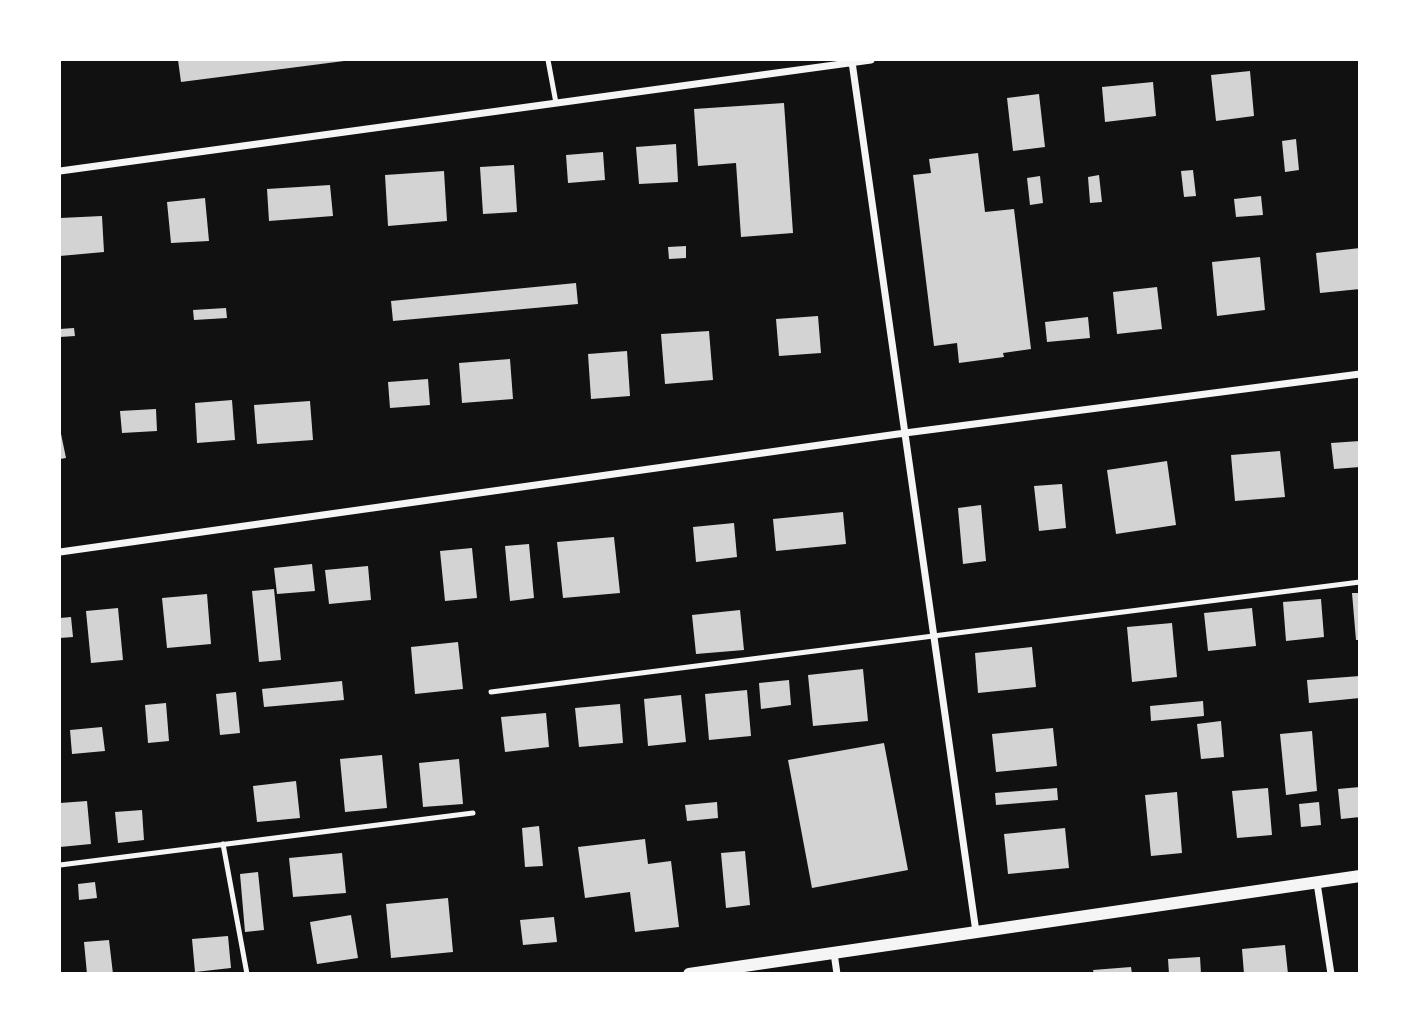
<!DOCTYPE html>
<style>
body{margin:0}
#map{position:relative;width:1419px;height:1033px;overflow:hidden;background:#111;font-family:Barlow,sans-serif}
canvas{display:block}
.frame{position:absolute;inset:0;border:61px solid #fff;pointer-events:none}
</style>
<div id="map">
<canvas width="1419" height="1033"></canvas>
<div class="frame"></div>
</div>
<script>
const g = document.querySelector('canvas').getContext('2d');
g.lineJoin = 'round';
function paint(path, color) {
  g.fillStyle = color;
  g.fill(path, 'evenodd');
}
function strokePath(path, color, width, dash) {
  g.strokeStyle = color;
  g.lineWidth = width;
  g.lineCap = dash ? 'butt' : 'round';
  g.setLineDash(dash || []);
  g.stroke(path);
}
paint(new Path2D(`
 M178,60H344V61L181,82Z
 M1250,71L1254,116L1216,121L1211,75Z
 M1153,82L1156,116L1105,122L1102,87Z
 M1039,94L1045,147L1013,151L1007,98Z
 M784,103L793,233L741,237L736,163L698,166L694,109Z
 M1296,139L1299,170L1285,172L1282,141Z
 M676,144L678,182L639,184L636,147Z
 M603,152L605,180L568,183L566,155Z
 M978,153L985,212L1014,209L1031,349L1003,353L1004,357L959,363L957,343L934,346L913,175L931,173L929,159Z
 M514,165L517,212L483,214L480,167Z
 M1193,170L1196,196L1184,197L1181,171Z
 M444,171L447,221L388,226L385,175Z
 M1099,175L1102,202L1090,203L1088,177Z
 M1040,176L1043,203L1030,205L1027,178Z
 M330,185L333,216L269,221L267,189Z
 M1261,196L1263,215L1236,217L1234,199Z
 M205,198L209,241L171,243L167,202Z
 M102,216L104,252L60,256V218Z
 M686,246V258L669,259L668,247Z
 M1360,248V289L1320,293L1316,253Z
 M1260,257L1265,310L1217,316L1212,262Z
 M576,283L578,304L393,321L391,301Z
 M1157,287L1162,329L1117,334L1113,292Z
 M226,308L227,318L194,320L193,310Z
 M818,316L821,353L779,356L776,319Z
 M1088,317L1090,338L1047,342L1045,322Z
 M74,328L75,336L60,337V329Z
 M709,331L713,380L665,384L661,334Z
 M627,351L630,396L591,399L588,354Z
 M510,359L513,399L462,403L459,363Z
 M428,379L430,405L390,408L388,382Z
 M232,400L235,440L197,443L195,403Z
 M310,401L313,440L257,444L254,405Z
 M156,409L157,431L122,433L120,411Z
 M60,429L66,458L60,459Z
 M1360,441V467L1334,469L1331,443Z
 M1280,451L1285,497L1235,501L1231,455Z
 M1167,461L1176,525L1116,534L1107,470Z
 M1062,484L1066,528L1039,531L1034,486Z
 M981,505L986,561L963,564L958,508Z
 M843,512L846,544L776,551L773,519Z
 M734,523L737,557L696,562L693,527Z
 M614,537L620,593L563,598L557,542Z
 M529,544L534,598L510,601L505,546Z
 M472,548L477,598L445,601L440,551Z
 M312,564L315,591L277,594L274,568Z
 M368,566L371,600L329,604L325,570Z
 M274,589L281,660L259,662L252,591Z
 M1352,593H1360V640H1356Z
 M207,594L211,644L167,648L162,598Z
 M1321,599L1324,637L1286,641L1283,602Z
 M118,608L123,660L91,663L86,611Z
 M1252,608L1256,646L1208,651L1204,613Z
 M740,610L744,650L696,654L692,615Z
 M71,617L73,637L60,638V618Z
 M1172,623L1177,677L1132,682L1127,627Z
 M458,642L463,689L415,694L411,647Z
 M1032,647L1036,687L978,693L975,653Z
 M863,669L868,721L813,726L808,675Z
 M1360,676V698L1309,703L1307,680Z
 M789,680L791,705L761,709L759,683Z
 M342,681L344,700L264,707L262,689Z
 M747,690L751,736L709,740L705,694Z
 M236,692L240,733L220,735L216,694Z
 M681,695L686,742L648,746L644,699Z
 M1203,701L1204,716L1151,721L1150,706Z
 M166,703L169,741L148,743L145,705Z
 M620,704L623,743L579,747L575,708Z
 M546,713L549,747L505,752L501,717Z
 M1221,721L1224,757L1201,759L1197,724Z
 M102,727L105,751L72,754L70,730Z
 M1053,728L1057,766L996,772L992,734Z
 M1312,731L1317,791L1286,795L1280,734Z
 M884,743L908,870L812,888L788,760Z
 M382,755L387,808L345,812L340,759Z
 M459,759L463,804L423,807L419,763Z
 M296,781L300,818L257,822L253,786Z
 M1360,787V817L1341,819L1338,789Z
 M1057,788L1058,800L996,805L995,793Z
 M1268,788L1272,835L1237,838L1232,791Z
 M1177,792L1182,853L1151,856L1145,795Z
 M87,801L91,844L60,847V803Z
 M717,802L718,818L687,821L685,805Z
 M1319,802L1321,825L1301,827L1299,804Z
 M142,810L144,840L118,843L115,812Z
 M539,826L543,866L525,867L522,828Z
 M1065,828L1069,868L1008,874L1004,834Z
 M645,839L648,864L671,861L679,927L635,932L630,892L585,898L578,847Z
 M745,851L750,905L726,908L721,853Z
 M342,853L346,893L293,897L289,858Z
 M258,872L264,930L245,932L240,874Z
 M95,882L97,898L79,900L78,884Z
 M448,898L453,952L391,958L386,904Z
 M351,915L358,958L317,964L310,922Z
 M554,917L557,942L523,945L520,920Z
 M228,936L231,968L195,972L192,939Z
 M109,940L113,974H87L84,942Z
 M1285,945L1288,974H1244L1242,949Z
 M1200,957L1201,974H1169L1168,959Z
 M1131,967L1132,974H1094L1093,970Z`), '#d3d3d3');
strokePath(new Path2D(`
 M548,60L556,103
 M491,692L1360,582
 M223,844L247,974
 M60,865L473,813`), '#f5f5f5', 5);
strokePath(new Path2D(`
 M852,62L976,932
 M60,171L871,60
 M60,552L905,433L1360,374
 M1317,883L1331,974
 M834,953L837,974`), '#f5f5f5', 7);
strokePath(new Path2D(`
 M689,974L1360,876`), '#f5f5f5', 12);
</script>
